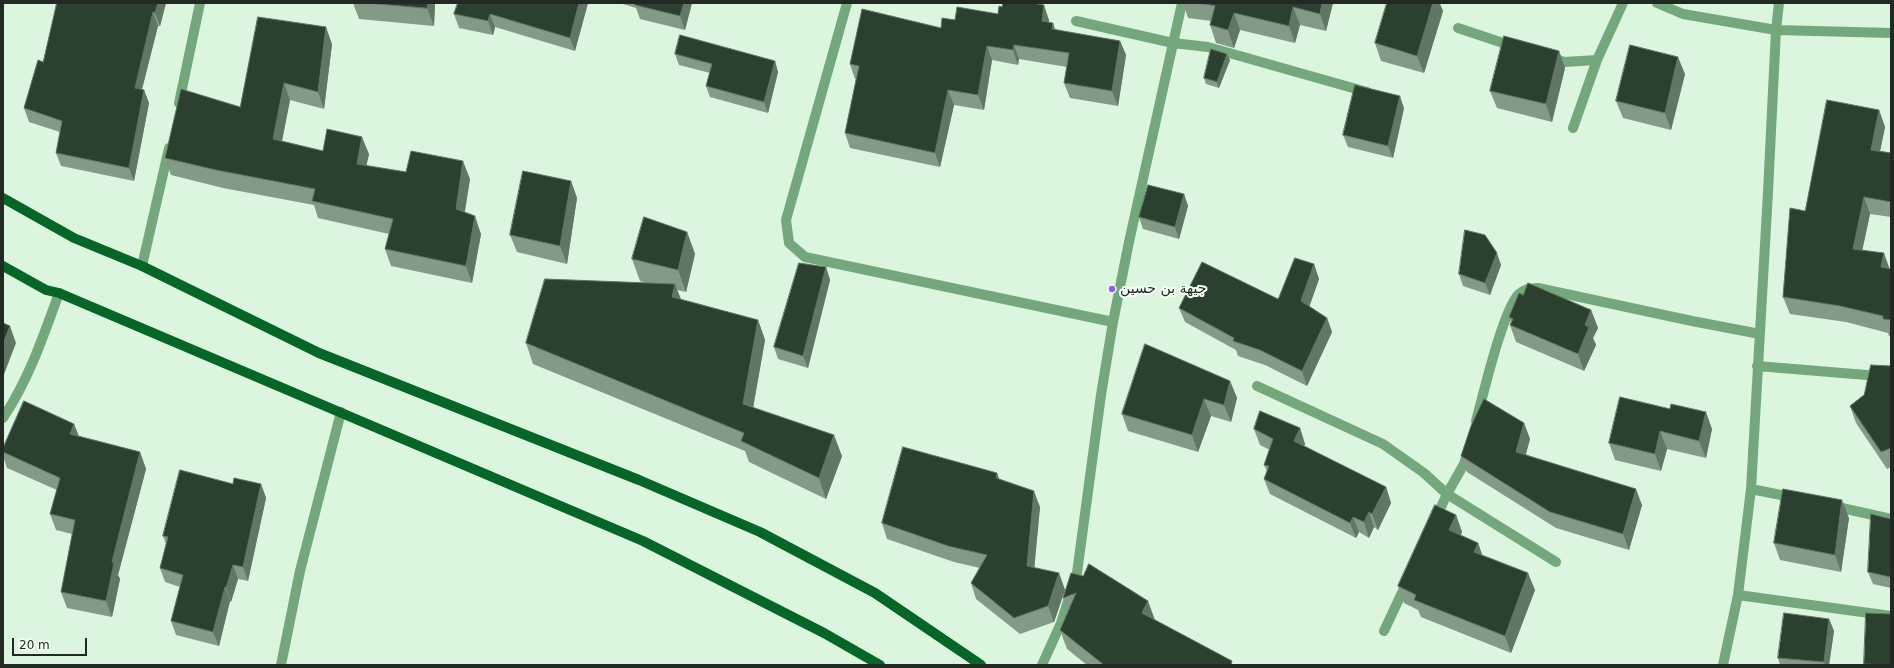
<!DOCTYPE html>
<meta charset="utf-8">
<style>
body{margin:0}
#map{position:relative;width:1894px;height:668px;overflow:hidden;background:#dcf5df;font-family:"DejaVu Sans",sans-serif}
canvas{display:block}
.frame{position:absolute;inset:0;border:4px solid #212a22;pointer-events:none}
.scale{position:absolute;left:12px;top:638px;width:75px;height:18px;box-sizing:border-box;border:2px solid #212a22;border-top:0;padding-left:5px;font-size:12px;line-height:14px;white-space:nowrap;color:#212a22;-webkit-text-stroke:3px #f4fef5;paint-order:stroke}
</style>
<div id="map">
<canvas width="1894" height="668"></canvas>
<div class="frame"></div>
<div class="scale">20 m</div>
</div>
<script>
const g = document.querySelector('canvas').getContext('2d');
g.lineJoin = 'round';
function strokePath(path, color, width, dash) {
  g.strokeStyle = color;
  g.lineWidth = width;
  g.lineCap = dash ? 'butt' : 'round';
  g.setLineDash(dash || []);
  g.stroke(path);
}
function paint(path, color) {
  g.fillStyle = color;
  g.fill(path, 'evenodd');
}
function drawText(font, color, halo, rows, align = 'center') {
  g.font = font + ' "DejaVu Sans","Noto Naskh Arabic",sans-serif';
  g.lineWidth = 4;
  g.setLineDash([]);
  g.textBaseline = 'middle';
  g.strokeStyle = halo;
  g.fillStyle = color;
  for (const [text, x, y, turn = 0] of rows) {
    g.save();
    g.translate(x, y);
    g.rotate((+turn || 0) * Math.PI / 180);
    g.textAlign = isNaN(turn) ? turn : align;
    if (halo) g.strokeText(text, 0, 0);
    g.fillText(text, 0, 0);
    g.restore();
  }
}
strokePath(new Path2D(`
 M847,3L786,220L789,243L805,257L1113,322
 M1657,3L1683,14L1776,30L1891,33
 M1076,21L1173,43L1208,47L1367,92
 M1458,28L1515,47
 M1550,57L1564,62L1597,60
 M179,103L200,3
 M1573,128L1597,60L1623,3
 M142,266L169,148
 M1757,366L1891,377
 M1257,386L1383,444L1424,473L1447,494L1464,464L1468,450
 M3,418C29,379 43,337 59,293
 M1476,421C1483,396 1503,309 1519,294C1524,289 1531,288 1538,288L1692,321L1760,334
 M1751,489L1796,498
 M1833,506L1891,519
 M1435,520L1447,494L1556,562
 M1738,595L1891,616
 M1384,631L1406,584
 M281,665L300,571L341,412
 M1042,665L1061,623L1077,573L1101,395L1113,322L1129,242L1182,3
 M1723,665L1738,595L1751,489L1768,192L1776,30L1779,3`), '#75a77c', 10);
strokePath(new Path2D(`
 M3,198L74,238L142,266L319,353L639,480L760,532L875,593L981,665
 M3,266L46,290L59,293L643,541L824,633L880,665`), '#076627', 10);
paint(new Path2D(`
 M57,3H166L160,26H158L142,89L144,90L149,103L134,181L61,166L56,153L60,132L29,122L24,108L43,62Z
 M353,3H435L434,26L359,19Z
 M458,3H588L575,51L495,27L493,35L459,28L454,14Z
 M620,3H692L685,30L640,19L636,8Z
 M1003,3H1038V4L1049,20V22L1055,30L1120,41L1126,55L1118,106L1070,98L1064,83L1067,67L1019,59L1018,65L992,60L984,110L954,105L940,167L850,148L845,133L856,79H855L850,64L941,28L955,20L998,14L1002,7Z
 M1183,3H1333L1326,31L1300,25L1295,43L1240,30L1234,48L1216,43L1210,25L1211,21L1188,18Z
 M1440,4L1443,11L1424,73L1381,61L1375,43Z
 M332,44L324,109L290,100L282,141L323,151L369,154L366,166L406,172L470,179L465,212L481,234L472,283L391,266L385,249L389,234L318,218L314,205L223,188L171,175L165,158Z
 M1559,51L1565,68L1552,122L1497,108L1490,91Z
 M675,54L775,61L778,72L768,113L710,97L706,86L710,73L679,65Z
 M1227,54L1230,60L1219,88L1206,84L1204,78Z
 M1685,74L1671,130L1623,118L1616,101Z
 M1404,108L1393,158L1348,147L1343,135Z
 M1879,110L1885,127L1880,151L1891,153V217L1870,214L1862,250L1889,268L1891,269V336H1889L1888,333L1846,322L1790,314L1783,297L1805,211Z
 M571,181L577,198L567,264L517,252L510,235Z
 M1184,194L1188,206L1179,239L1143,229L1139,217Z
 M687,232L695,254L686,292L677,290L681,299L758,320L765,340L753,408L842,456L826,499L749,462L745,451L533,364L526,343L647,283L640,281L632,259Z
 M1314,264L1319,279L1309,307L1327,318L1332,332L1307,386L1265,365L1238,356L1236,350L1185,322L1179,308L1278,299Z
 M1501,265L1490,295L1463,286L1459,274Z
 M826,267L830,280L808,368L778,359L774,347Z
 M1523,295L1591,310L1598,328L1593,338L1596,345L1584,371L1516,342L1510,325L1511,323L1509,317Z
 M1891,366V467L1887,469L1856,423L1850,406L1864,395Z
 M1230,381L1237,398L1231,422L1211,416L1198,452L1128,431L1122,414Z
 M1670,409L1712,429L1706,458L1667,449L1661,471L1615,460L1609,443Z
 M1524,423L1530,439L1526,454L1642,505L1629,550L1556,528L1467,472L1461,456Z
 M74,424L79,436L140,452L146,469L118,575L120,579L112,617L67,608L61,592L72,534L56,530L50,514L57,490L7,468L3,456V448Z
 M1300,428L1305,444L1304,446L1386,487L1391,503L1378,530L1374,527L1369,538L1359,532L1356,538L1270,494L1264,479L1267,471L1264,465L1270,450L1260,445L1254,429Z
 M997,473L999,479L1040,507L1034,568L1059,573L1065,590L1054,622L1020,634L976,599L971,583L980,568L954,562L887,539L882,523Z
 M233,484H261L266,498L248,581L238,579L231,602L230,601L219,646L176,635L171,621L180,587L165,582L160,568L166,544L163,536Z
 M1456,515L1462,532L1461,535L1478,543L1482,555L1535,590L1511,653L1421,617L1418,610L1404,603L1398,586Z
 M1849,518L1841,572L1780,560L1774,543Z
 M1891,519V588L1873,584L1868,572Z
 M1071,573L1155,620L1234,665H1087L1067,649L1060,630L1068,612L1063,598Z
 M1829,619L1834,631L1829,665H1780L1778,658Z`), '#849a87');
paint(new Path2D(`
 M158,3H166L160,26L155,13Z
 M428,3H435L434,26L427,8Z
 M579,3H588L575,51L570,38Z
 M684,3H692L685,30L680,16Z
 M1322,3H1333L1326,31L1320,14Z
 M1433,3H1440V4L1443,11L1424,73L1417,56Z
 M1044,5L1049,20L1047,36L1042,21Z
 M1293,7L1300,25L1295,43L1289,26Z
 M153,12L158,26L139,101L135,88Z
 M1234,13L1240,30L1234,48L1228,30Z
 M490,14L495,27L493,35L488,21Z
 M1053,23L1058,38L1052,29Z
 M326,27L332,44L324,109L318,92Z
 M1120,41L1126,55L1118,106L1112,91Z
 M1014,45L1019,59L1018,65L1013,50Z
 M987,46L992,60L984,110L978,95Z
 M1559,51L1565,68L1552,122L1546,104Z
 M1227,54L1230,60L1219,88L1217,82Z
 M1678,57L1685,74L1671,130L1665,113Z
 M775,61L778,72L768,113L764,102Z
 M284,83L290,100L279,156L273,139Z
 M144,90L149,103L134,181L129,168Z
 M948,90L954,105L940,167L935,153Z
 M1400,96L1404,108L1393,158L1388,146Z
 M1879,110L1885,127L1877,166L1871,150Z
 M362,137L369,154L363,181L357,164Z
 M463,161L470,179L462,226L456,209Z
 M571,181L577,198L567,264L560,246Z
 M1184,194L1188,206L1179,239L1175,227Z
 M1864,197L1870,214L1859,266L1853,249Z
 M475,216L481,234L472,283L466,266Z
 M687,232L695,254L686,292L678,270Z
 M1497,253L1501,265L1490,295L1485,283Z
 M1884,253L1890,270L1881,267Z
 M1314,264L1319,279L1306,316L1301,301Z
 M826,267L830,280L808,368L803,356Z
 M675,284L683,305L672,297Z
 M1591,310L1598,328L1593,338L1596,345L1584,371L1578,354L1585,325Z
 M1327,318L1332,332L1307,386L1302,371Z
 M758,320L765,340L750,425L743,404Z
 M10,326L16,343L3,377V344Z
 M1230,381L1237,398L1231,422L1224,405Z
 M1204,399L1211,416L1198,452L1192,435Z
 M1706,412L1712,429L1706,458L1699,441Z
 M1524,423L1530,439L1522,467L1516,452Z
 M74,424L80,440L70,434Z
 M1300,428L1305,444L1300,456L1294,441Z
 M1660,431L1667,449L1661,471L1655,454Z
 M834,435L842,456L826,499L819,478Z
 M140,452L146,469L118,575L120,579L112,617L106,601L112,562Z
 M997,473L1003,489L996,478Z
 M261,484L266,498L248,581L243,567Z
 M1386,487L1391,503L1378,530L1372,514Z
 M1636,489L1642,505L1629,550L1623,534Z
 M1034,491L1040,507L1033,582L1027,566Z
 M1842,500L1849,518L1841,572L1835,555Z
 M1369,512L1374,527L1369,538L1364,522Z
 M1456,515L1462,532L1455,547L1449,530Z
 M1353,517L1359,532L1356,538L1350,523Z
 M1478,543L1484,560L1474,552Z
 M233,565L238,579L231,602L226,588Z
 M1891,571V581L1890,577Z
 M1059,573L1065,590L1054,622L1048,606Z
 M1528,573L1535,590L1511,653L1505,636Z
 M225,587L230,601L219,646L213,632Z
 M1148,601L1155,620L1142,613Z
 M1829,619L1834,631L1829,665H1825L1824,662Z`), '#617664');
const building = new Path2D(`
 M57,3H158L155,13L153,12L135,88L144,90L129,168L56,153L62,121L24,108L38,60L43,62Z
 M367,3H428L427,8Z
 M458,3H579L570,38L490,14L488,21L454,14Z
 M635,3H684L680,16L635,5Z
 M1003,3H1032L1044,5L1042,21L1053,23L1052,29L1120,41L1112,91L1064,83L1069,53L1014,45L1013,50L987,46L978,95L948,90L935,153L845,133L859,66L850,64L862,9L941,28L942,18L955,20L957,7L998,14L999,6L1002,7Z
 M1197,3H1322L1320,14L1293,7L1289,26L1234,13L1228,30L1210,25L1215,6Z
 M1387,3H1433L1417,56L1375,43Z
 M258,17L326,27L318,92L284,83L273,139L323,151L327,129L362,137L357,164L406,172L411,151L463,161L456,209L475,216L466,266L385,249L393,219L312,201L315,189L216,170L165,158L181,89L240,107Z
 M680,35L775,61L764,102L706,86L712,64L675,54Z
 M1504,36L1559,51L1546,104L1490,91Z
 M1630,45L1678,57L1665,113L1616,101Z
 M1211,49L1227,54L1217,82L1204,78Z
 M1355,85L1400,96L1388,146L1343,135Z
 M1827,100L1879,110L1871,150L1891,153V202L1864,197L1853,249L1884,253L1881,267L1891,269V320L1883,319V316L1840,306L1783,297L1790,208L1805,211Z
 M523,171L571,181L560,246L510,235Z
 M1148,185L1184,194L1175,227L1139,217Z
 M644,217L687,232L678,270L632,259Z
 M1465,230L1485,235L1497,253L1485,283L1459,274Z
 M1295,258L1314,264L1301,301L1327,318L1302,371L1260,350L1233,341L1234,338L1179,308L1202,262L1278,299Z
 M799,263L826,267L803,356L774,347Z
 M545,279L675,284L672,297L758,320L743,404L834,435L819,478L741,441L744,433L526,343Z
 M1528,283L1591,310L1585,325L1589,327L1578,354L1510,325L1513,319L1509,317L1519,293L1523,295Z
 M3,323L10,326L3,344Z
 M1145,344L1230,381L1224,405L1204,399L1192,435L1122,414Z
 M1871,365L1891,366V448L1881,452L1850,406L1864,395Z
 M1620,397L1670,409L1671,404L1706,412L1699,441L1660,431L1655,454L1609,443Z
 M1484,399L1524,423L1516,452L1636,489L1623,534L1550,512L1461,456L1471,426Z
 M24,401L74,424L70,434L140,452L112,562L114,563L106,601L61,592L75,520L50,514L60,478L3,452V448Z
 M1260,411L1300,428L1294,441L1386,487L1372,514L1369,512L1364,522L1353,517L1350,523L1264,479L1269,466L1264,465L1273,439L1254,429Z
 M903,447L997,473L996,478L1034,491L1027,566L1059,573L1048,606L1014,618L971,583L987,555L948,546L882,523Z
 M180,470L233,484L234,478L261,484L243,567L233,565L226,588L225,587L213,632L171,621L183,575L160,568L168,537L163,536Z
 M1783,489L1842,500L1835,555L1774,543Z
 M1435,505L1456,515L1449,530L1478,543L1474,552L1528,573L1505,636L1414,600L1416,595L1398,586Z
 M1871,514L1891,519V571L1890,577L1868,572Z
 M1089,564L1148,601L1142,613L1232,661L1231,665H1104L1060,630L1076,593L1063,598L1071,573L1083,576Z
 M1784,613L1829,619L1824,662L1778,658Z
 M1866,613L1891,614V665L1864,664Z`);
paint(building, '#2c402f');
strokePath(building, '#617664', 1);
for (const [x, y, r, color] of [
 [1112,289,4,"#8f61db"]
]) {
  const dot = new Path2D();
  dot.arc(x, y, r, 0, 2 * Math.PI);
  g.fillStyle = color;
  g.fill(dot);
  strokePath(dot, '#f4fef5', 1.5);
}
drawText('14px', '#212a22', '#f4fef5', [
 ["جيهة بن حسين",1120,289]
], 'left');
</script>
